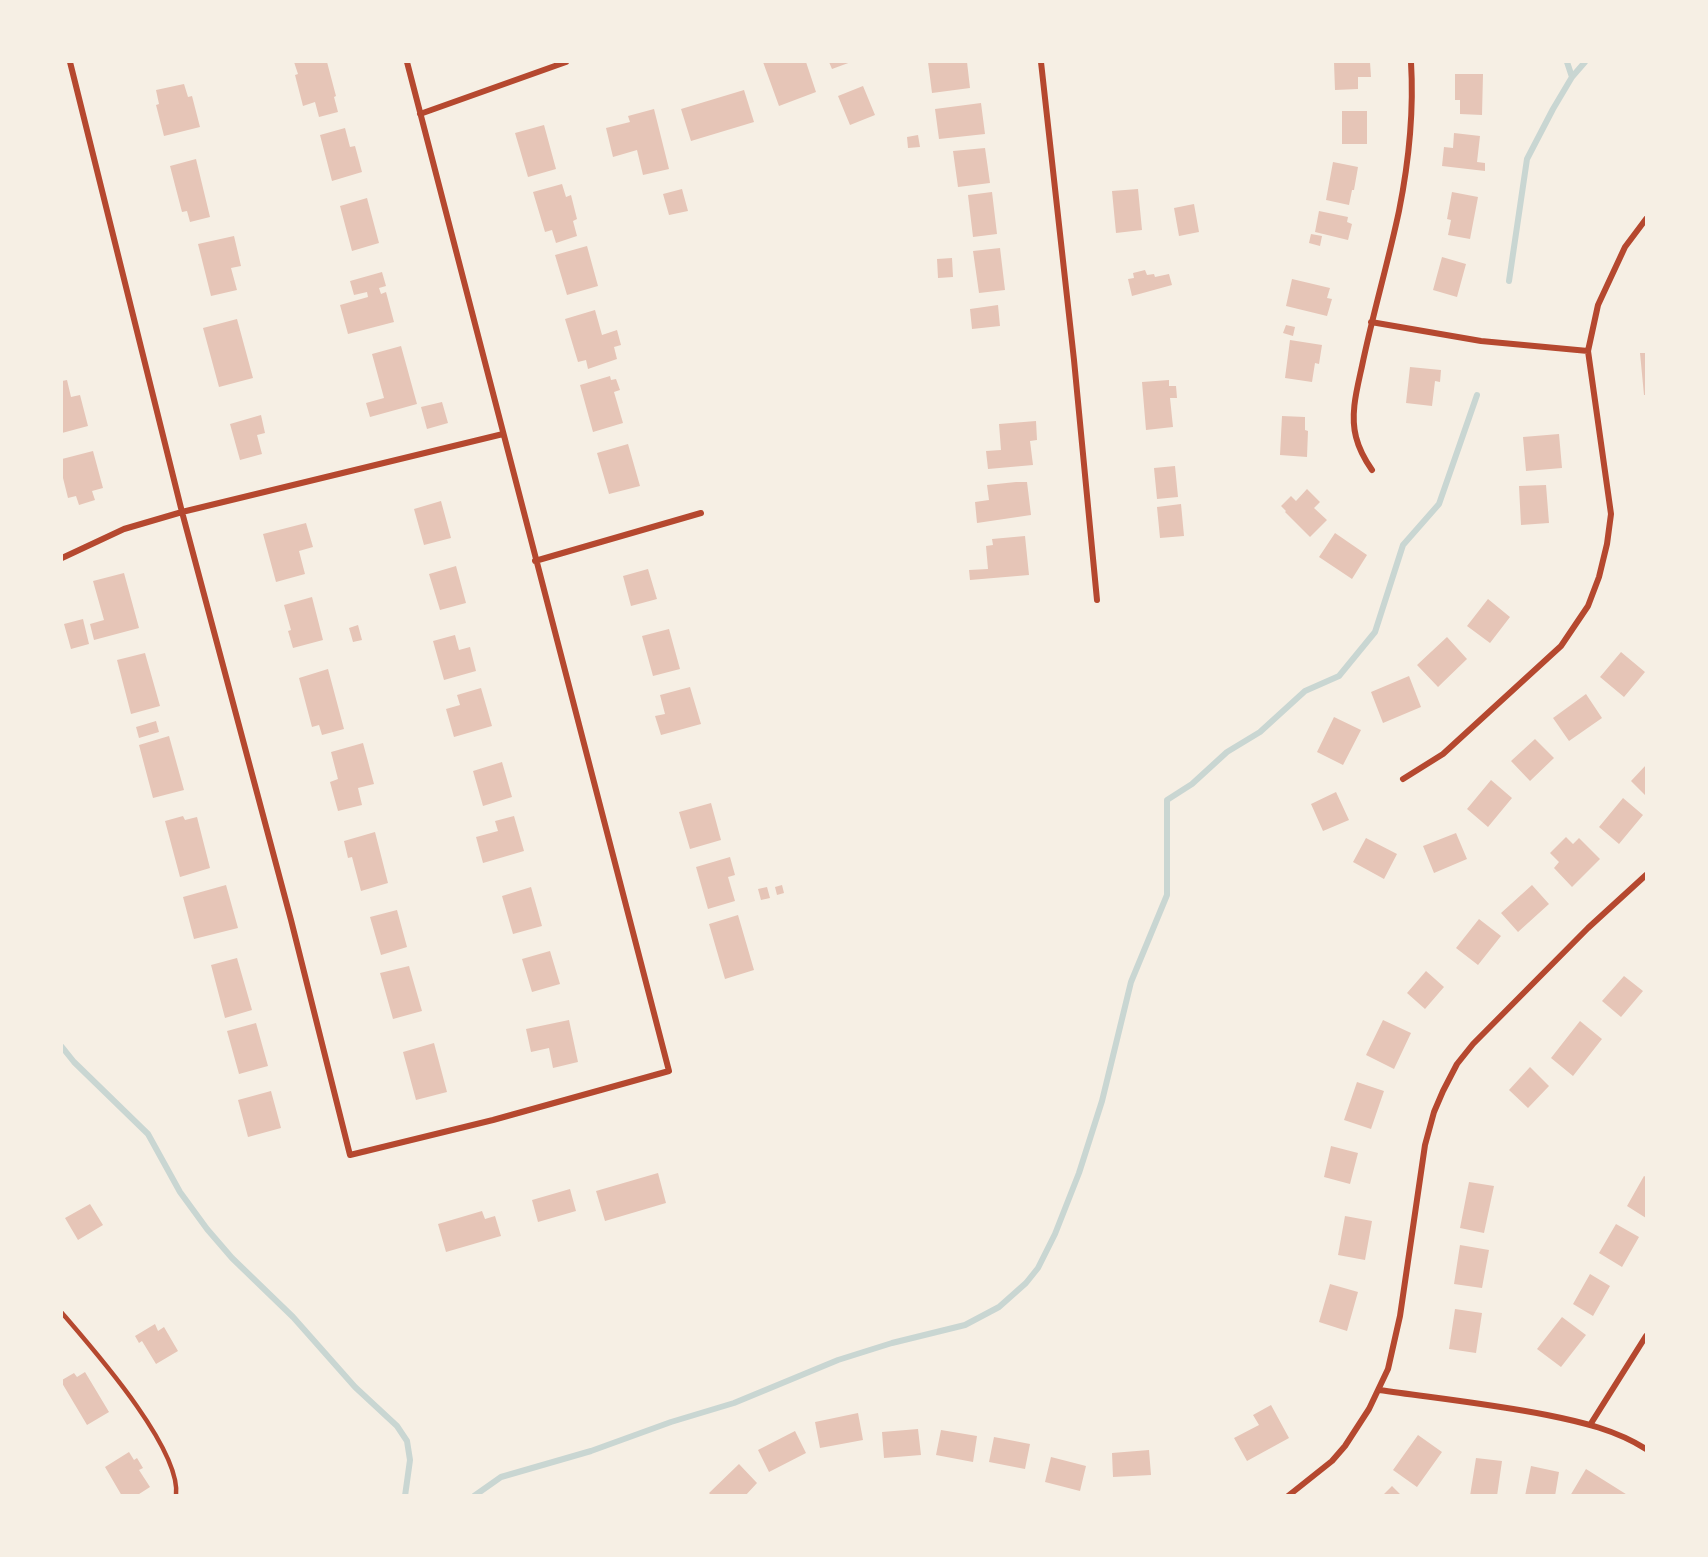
<!DOCTYPE html>
<style>
body{margin:0}
#map{position:relative;width:1708px;height:1557px;overflow:hidden;background:#f6efe4;font-family:"Libre Baskerville",serif}
canvas{display:block}
.frame{position:absolute;inset:0;border:63px solid #f6efe4;pointer-events:none}
</style>
<div id="map">
<canvas width="1708" height="1557"></canvas>
<div class="frame"></div>
</div>
<script>
const g = document.querySelector('canvas').getContext('2d');
g.lineJoin = 'round';
function strokePath(path, color, width, dash) {
  g.strokeStyle = color;
  g.lineWidth = width;
  g.lineCap = dash ? 'butt' : 'round';
  g.setLineDash(dash || []);
  g.stroke(path);
}
function paint(path, color) {
  g.fillStyle = color;
  g.fill(path, 'evenodd');
}
strokePath(new Path2D(`
 M1567,62L1572,77
 M1509,281L1527,159L1553,109L1572,77L1585,62
 M62,1047L74,1062L148,1134L180,1192L207,1229L232,1258L293,1317L355,1387L397,1426L407,1441L410,1460L405,1496
 M474,1496L501,1477L591,1451L671,1422L734,1403L838,1360L892,1343L965,1325L999,1307L1026,1283L1038,1268L1055,1234L1079,1173L1102,1101L1131,982L1167,895V800L1192,784L1227,752L1260,732L1305,691L1339,676L1375,632L1403,545L1439,504L1477,395`), '#c9d6d2', 6);
paint(new Path2D(`
 M294,62H327L336,96L334,97L338,112L319,117L315,102L303,106L295,75L298,74Z
 M763,62H806L816,92L779,106Z
 M829,62H851L832,69Z
 M928,62H967L970,88L932,93Z
 M1334,62H1370L1371,77H1358V89L1335,90Z
 M1455,74H1483L1482,115L1460,114V100H1455Z
 M184,84L188,97L192,96L200,127L164,136L156,105L159,104L156,90Z
 M863,86L875,115L850,125L838,96Z
 M744,90L754,122L691,141L681,109Z
 M981,103L985,134L939,139L935,109Z
 M654,109L669,169L643,175L637,150L613,157L606,128L630,122L628,116Z
 M1342,111H1367V144H1342Z
 M544,125L556,169L528,177L515,133Z
 M345,128L350,147L355,146L362,172L332,181L320,135Z
 M1454,133L1480,136L1477,162L1485,163V171L1442,166L1444,147L1453,148Z
 M918,135L920,147L908,148L907,137Z
 M985,148L990,183L958,187L953,151Z
 M196,159L210,217L190,222L187,211L182,212L170,166Z
 M1333,162L1358,167L1354,190H1352L1349,205L1326,200Z
 M562,184L566,197L571,195L577,219L573,221L577,236L556,243L552,230L545,232L533,192Z
 M682,189L688,211L669,215L663,194Z
 M1138,189L1142,230L1116,233L1112,191Z
 M992,192L997,234L973,237L968,195Z
 M1452,192L1478,197L1470,239L1448,235L1451,220L1447,219Z
 M367,198L379,243L352,251L340,206Z
 M1194,204L1199,232L1179,236L1174,208Z
 M1319,211L1348,217L1347,222L1352,224L1348,240L1315,232Z
 M1311,234L1322,236L1320,246L1309,243Z
 M234,236L241,266L231,268L237,290L211,296L198,244Z
 M587,246L598,286L567,295L555,255Z
 M1000,248L1005,290L979,293L973,251Z
 M1442,257L1466,264L1457,297L1433,290Z
 M952,258L953,277L938,278L937,259Z
 M1145,270L1147,275L1154,274L1155,277L1169,274L1172,285L1132,296L1128,279L1134,278L1133,273Z
 M382,272L386,286L379,288L381,294L386,292L394,322L348,334L340,305L368,297L367,292L354,295L350,281Z
 M1292,279L1330,288L1327,298L1332,299L1327,316L1286,306Z
 M998,305L1000,326L972,329L970,309Z
 M595,310L602,335L617,330L621,345L614,347L617,359L588,369L586,360L578,362L565,319Z
 M237,319L253,378L219,387L203,328Z
 M1286,325L1295,327L1293,336L1283,333Z
 M1290,340L1322,345L1319,364L1315,363L1312,382L1285,378Z
 M401,346L417,404L370,417L366,403L384,398L372,354Z
 M1640,353H1646V395H1644Z
 M1410,367L1441,370L1440,382L1435,381L1432,406L1406,403Z
 M610,376L611,380L616,379L620,390L614,392L623,423L593,432L580,385Z
 M67,380L71,397L80,395L88,426L62,433V381Z
 M1169,380V386H1176L1177,398H1170L1173,427L1146,430L1142,382Z
 M442,402L448,423L427,429L421,407Z
 M261,415L265,433L257,435L262,454L240,460L230,424Z
 M1282,416L1305,417V430L1308,431L1307,457L1280,455Z
 M1036,421L1037,440L1030,441L1033,465L988,469L986,451L1001,450L999,424Z
 M1559,434L1562,468L1526,471L1523,437Z
 M628,444L640,486L609,494L597,453Z
 M93,451L103,488L92,491L95,500L79,505L76,496L68,498L62,474V459Z
 M1175,466L1178,497L1157,499L1154,468Z
 M1016,482H1027L1031,515L977,523L975,502L989,500L987,485Z
 M1546,485L1549,523L1521,525L1519,486Z
 M1307,489L1320,502L1314,508L1327,520L1310,537L1285,512L1286,511L1281,506L1291,496L1296,501Z
 M441,501L451,538L424,545L414,509Z
 M1181,504L1184,536L1160,538L1157,507Z
 M306,523L313,547L299,551L305,574L276,582L263,534Z
 M1335,533L1367,555L1352,579L1319,557Z
 M1025,536L1029,575L970,580L969,570L988,569L986,546L993,545L992,539Z
 M456,566L466,603L440,610L429,574Z
 M648,569L657,599L631,606L623,576Z
 M124,573L139,628L94,640L90,624L104,620L93,581Z
 M312,597L323,640L293,648L288,631L291,630L284,605Z
 M1488,599L1510,617L1490,643L1467,626Z
 M83,619L89,644L71,649L64,624Z
 M358,625L362,640L353,642L349,628Z
 M669,629L680,669L653,676L642,636Z
 M455,635L459,650L470,647L476,671L444,680L433,641Z
 M1447,637L1467,659L1438,687L1417,665Z
 M1621,652L1645,672L1624,697L1600,677Z
 M145,653L160,706L131,714L117,660Z
 M328,669L344,729L322,735L319,725L312,727L299,678Z
 M1409,676L1421,707L1383,723L1371,692Z
 M690,687L701,724L661,735L655,716L665,714L660,695Z
 M481,688L492,726L454,737L446,709L460,705L457,695Z
 M1586,694L1602,718L1569,741L1553,718Z
 M1334,717L1361,730L1343,765L1317,752Z
 M156,721L159,732L139,738L136,727Z
 M169,736L184,790L153,798L139,745Z
 M1535,739L1554,758L1530,781L1511,761Z
 M363,743L374,784L358,788L362,805L338,811L330,782L338,779L331,752Z
 M502,762L512,797L483,806L473,771Z
 M1646,765V796L1631,781Z
 M1491,780L1512,798L1488,827L1467,809Z
 M1336,792L1349,820L1323,831L1311,804Z
 M1623,798L1643,815L1619,844L1599,827Z
 M711,803L721,840L690,849L679,812Z
 M183,816L185,820L197,817L210,868L180,877L165,821Z
 M514,816L524,851L483,863L476,837L498,831L495,821Z
 M375,832L388,883L361,891L352,857L348,858L344,841Z
 M1456,833L1467,859L1434,873L1423,846Z
 M1566,837L1573,844L1579,838L1600,859L1572,887L1554,868L1559,862L1550,853Z
 M1366,838L1397,854L1384,879L1353,862Z
 M730,857L735,875L728,877L735,901L708,909L696,867Z
 M226,885L238,928L194,939L183,897Z
 M782,885L784,893L777,895L775,887Z
 M1532,885L1549,904L1518,932L1501,913Z
 M531,887L542,926L513,934L502,896Z
 M767,887L770,898L761,900L758,889Z
 M397,910L407,947L381,955L370,917Z
 M738,915L754,970L725,979L709,924Z
 M1479,919L1501,936L1478,965L1456,948Z
 M550,951L560,984L532,992L522,959Z
 M237,958L252,1010L225,1018L211,965Z
 M409,966L422,1011L393,1019L380,973Z
 M1426,971L1444,987L1425,1009L1407,993Z
 M1624,976L1643,991L1621,1017L1602,1001Z
 M569,1020L578,1062L553,1068L549,1048L531,1052L526,1029Z
 M1383,1020L1411,1033L1394,1069L1366,1055Z
 M1580,1021L1602,1039L1573,1076L1551,1058Z
 M256,1023L268,1066L239,1074L227,1031Z
 M434,1043L447,1092L416,1100L403,1052Z
 M1530,1067L1549,1086L1528,1108L1509,1090Z
 M1357,1082L1384,1091L1371,1129L1344,1120Z
 M271,1091L281,1128L248,1137L238,1100Z
 M1331,1146L1358,1153L1350,1184L1324,1177Z
 M658,1173L666,1203L605,1221L596,1191Z
 M1644,1176L1646,1177V1218L1627,1206Z
 M1469,1182L1494,1186L1484,1233L1460,1228Z
 M570,1189L576,1211L538,1222L532,1200Z
 M90,1204L103,1225L78,1240L65,1218Z
 M482,1211L485,1219L495,1216L501,1236L446,1252L438,1224Z
 M1345,1216L1372,1221L1365,1260L1338,1255Z
 M1616,1224L1639,1237L1622,1267L1599,1253Z
 M1460,1245L1489,1250L1482,1288L1454,1284Z
 M1590,1274L1610,1286L1593,1316L1573,1304Z
 M1330,1284L1358,1292L1347,1331L1319,1322Z
 M1455,1309L1482,1313L1476,1353L1449,1349Z
 M1562,1317L1586,1335L1561,1367L1537,1349Z
 M155,1324L158,1331L164,1327L178,1351L156,1364L142,1341L139,1343L135,1336Z
 M85,1372L109,1412L87,1425L62,1383V1380L74,1373L77,1377Z
 M1271,1405L1289,1438L1247,1461L1234,1438L1259,1425L1253,1415Z
 M858,1413L863,1440L820,1448L815,1422Z
 M918,1429L921,1455L884,1458L882,1432Z
 M941,1430L977,1436L973,1462L936,1455Z
 M795,1431L806,1453L769,1472L758,1450Z
 M1418,1435L1442,1452L1417,1487L1393,1470Z
 M994,1437L1030,1444L1025,1469L989,1462Z
 M1149,1450L1151,1475L1113,1477L1112,1453Z
 M129,1452L134,1460L137,1458L143,1468L139,1470L150,1487L136,1496H122L105,1467Z
 M1051,1457L1086,1466L1080,1491L1045,1482Z
 M1476,1458L1502,1461L1497,1496H1470Z
 M739,1464L757,1483L745,1496H712L709,1493Z
 M1531,1466L1559,1472L1555,1496H1525Z
 M1586,1469L1629,1496H1570Z
 M1392,1486L1402,1496H1382Z`), '#e6c5b7');
strokePath(new Path2D(`
 M62,1313C92,1348 182,1449 176,1496`), '#b5482f', 4.5);
strokePath(new Path2D(`
 M70,62L182,512L291,920L350,1155L493,1120L669,1071L407,62
 M1041,62L1074,360L1097,600
 M420,114L566,62
 M1371,322L1481,341L1588,351
 M1372,470C1365,460 1359,449 1356,437C1350,414 1357,389 1362,366C1373,313 1388,263 1399,211C1409,161 1414,112 1411,62
 M62,558L124,529L182,512L503,434
 M535,561L701,513
 M1403,779L1443,754L1561,646L1588,606L1599,577L1607,544L1611,514L1588,351L1598,305L1625,247L1646,219
 M1379,1390C1435,1398 1491,1404 1547,1415C1582,1422 1616,1430 1646,1449
 M1590,1425L1646,1336
 M1288,1496L1332,1461L1345,1446L1369,1409L1388,1369L1400,1316L1425,1145L1434,1112L1443,1091L1457,1064L1473,1044L1588,928L1646,875`), '#b5482f', 6);
</script>
